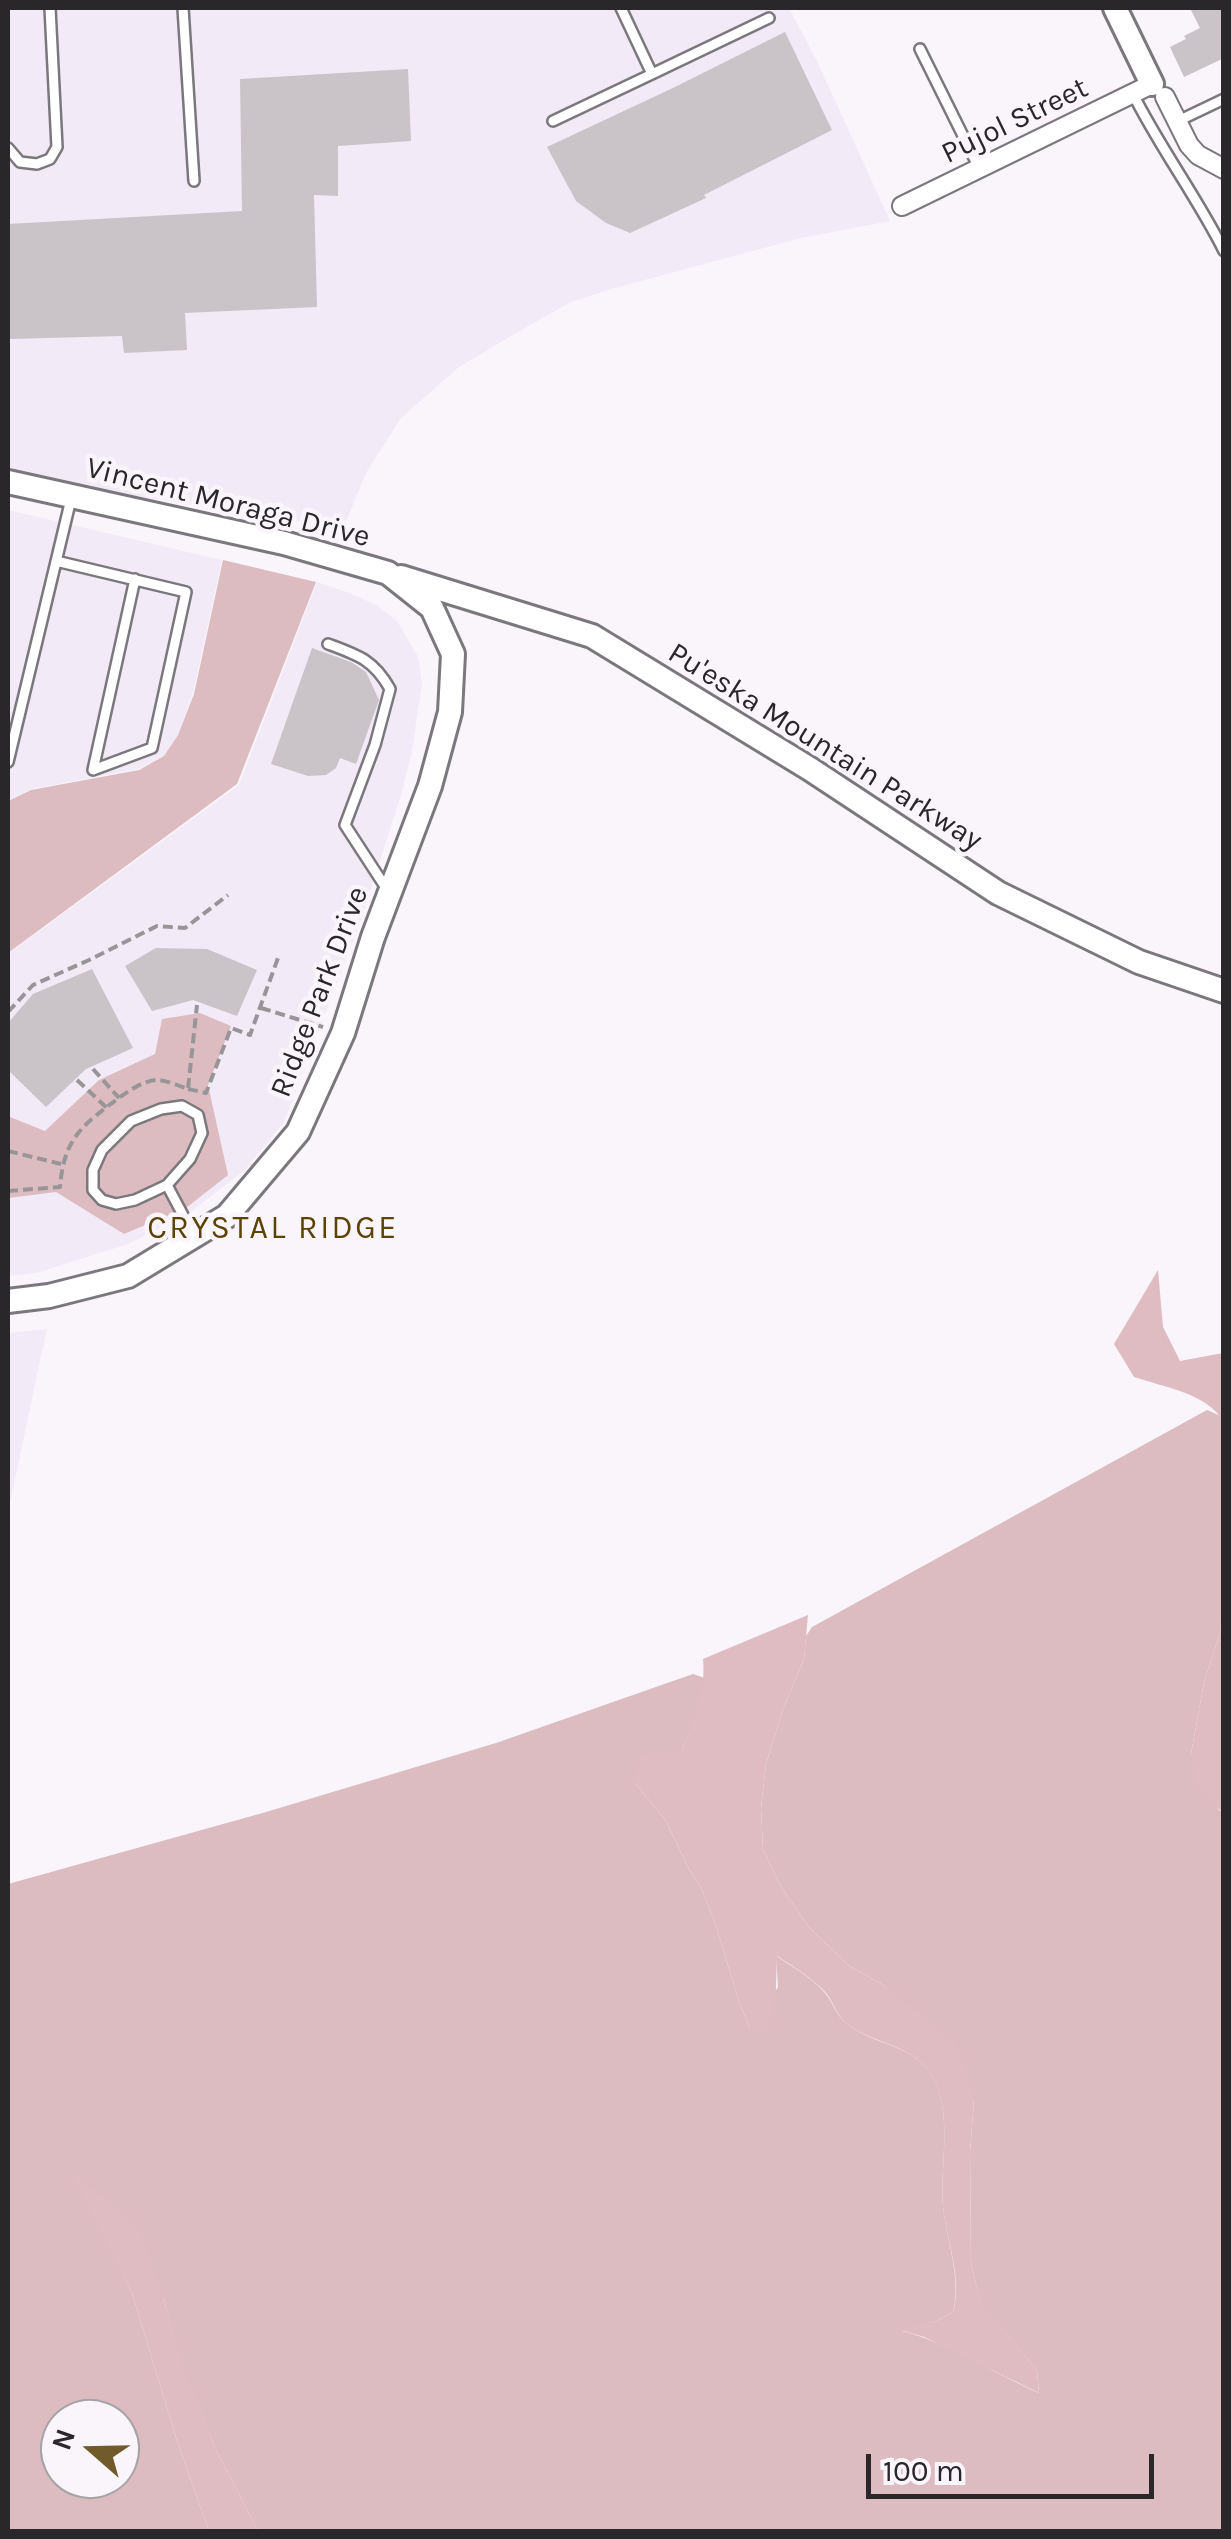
<!DOCTYPE html>
<style>
body{margin:0}
#map{position:relative;width:1231px;height:2539px;overflow:hidden;background:#f9f5fb;font-family:Karla,sans-serif}
canvas{display:block}
.frame{position:absolute;inset:0;border:10px solid #292729;pointer-events:none}
.north{position:absolute;left:40px;top:2399px;width:100px;height:100px;box-sizing:border-box;background:#f9f5fb;border:2px solid #a6a3a7;border-radius:50%;rotate:290deg;font-size:28px;font-weight:700;line-height:40px;text-align:center;color:#292729}
.north::after{content:'';display:block;margin:auto;width:35px;height:45px;background:#725b2b;clip-path:polygon(50% 0,100% 100%,50% 72%,0 100%)}
.scale{position:absolute;left:866px;top:2454px;width:288px;height:45px;box-sizing:border-box;border:5px solid #292729;border-top:0;padding-left:12px;font-size:30px;line-height:35px;white-space:nowrap;color:#292729;-webkit-text-stroke:8px #f9f5fb;paint-order:stroke}
</style>
<div id="map">
<canvas width="1231" height="2539"></canvas>
<div class="frame"></div>
<div class="north">N</div>
<div class="scale">100 m</div>
</div>
<script>
const g = document.querySelector('canvas').getContext('2d');
g.lineJoin = 'round';
function paint(path, color) {
  g.fillStyle = color;
  g.fill(path, 'evenodd');
}
function strokePath(path, color, width, dash) {
  g.strokeStyle = color;
  g.lineWidth = width;
  g.lineCap = dash ? 'butt' : 'round';
  g.setLineDash(dash || []);
  g.stroke(path);
}
function drawText(font, color, halo, rows, align = 'center') {
  g.font = font + ' Karla,sans-serif';
  g.lineWidth = 9;
  g.setLineDash([]);
  g.textBaseline = 'middle';
  g.strokeStyle = halo;
  g.fillStyle = color;
  for (const [text, x, y, turn = 0] of rows) {
    g.save();
    g.translate(x, y);
    g.rotate((+turn || 0) * Math.PI / 180);
    g.textAlign = isNaN(turn) ? turn : align;
    if (halo) g.strokeText(text, 0, 0);
    g.fillText(text, 0, 0);
    g.restore();
  }
}
paint(new Path2D(`
 M8,8H789L817,61L890,221L801,238L611,289L571,302L516,333L459,367L401,418L366,473L343,529L106,491L8,469Z
 M8,510L222,560L193,693L178,735L164,756L138,769L32,789L8,800Z
 M317,582L350,593L376,605L397,621L418,657L422,683L412,751L401,795L359,926L284,1122L245,1170L184,1217L128,1244L36,1273L8,1276V954L239,785Z
 M47,1329L39,1365L8,1513V1333Z`), '#f3eaf7');
paint(new Path2D(`
 M223,560L316,582L237,784L8,953V801L31,790L139,770L164,756L178,735L194,694Z
 M200,1013L231,1026L208,1085L228,1175L186,1208L124,1234L56,1192L8,1198V1123L10,1117L45,1131L99,1080L155,1054L162,1019Z
 M1207,1410L1223,1417L1224,1421L1221,1525L1224,1584L1220,1633L1204,1682L1191,1754L1219,1810L1224,1813L1223,2531H258L215,2447L183,2372L164,2299L76,2175L132,2293L177,2441L209,2531L8,2532V1884L266,1812L496,1743L693,1674L705,1678L698,1713L682,1750L636,1784L666,1821L689,1869L702,1890L716,1926L739,2002L750,2029L778,1987L776,1956C793,1967 811,1977 825,1993C833,2002 837,2017 847,2024C864,2038 890,2043 910,2054C961,2084 939,2159 943,2205C946,2240 962,2277 953,2312L936,2321L902,2331C949,2343 993,2373 1039,2393L1037,2370L980,2302L971,2262L970,2152L974,2100L885,1986L848,1965L808,1926L780,1885L763,1849L761,1808L766,1764L783,1709L804,1659L806,1636L812,1627ZM60,2419H120V2479H60Z`), '#ddbcc1');
paint(new Path2D(`
 M1158,1270L1163,1327L1180,1361L1223,1353V1421C1207,1393 1163,1387 1134,1377L1114,1344Z
 M1223,1584L1224,1723L1221,1737L1223,1813L1197,1787L1191,1754L1204,1682L1220,1633Z
 M808,1615L804,1659L783,1709L766,1764L761,1808L763,1849L780,1885L808,1926L848,1965L885,1986L956,2044L974,2100L970,2152L971,2262L980,2301L1037,2370L1039,2393L924,2337L899,2330L936,2321L953,2312C963,2278 946,2240 943,2206C939,2159 961,2085 910,2054C891,2043 866,2038 848,2025C838,2018 834,2003 826,1993C812,1978 794,1967 777,1956C775,1986 780,2009 761,2036L750,2029L739,2002L716,1926L702,1890L689,1869L666,1821L636,1784L640,1755L682,1750C695,1720 706,1692 703,1659Z
 M73,2173L138,2228L164,2299L184,2372L215,2447L258,2531H209L177,2441L132,2293Z`), '#dfbcc2');
paint(new Path2D(`
 M1190,8H1224V58L1184,77L1170,47L1186,39L1184,36L1200,28Z
 M785,32L832,130L704,195L706,198L630,233L606,223L576,201L547,147L675,87Z
 M408,69L411,141L338,146V196L314,195L317,307L185,313L187,350L124,353L122,336L10,339L8,327V224L242,211L240,79Z
 M312,648L351,662L366,672L379,700L356,764L340,758L336,768L326,775L308,776L271,764Z
 M156,948L207,949L257,970L237,1016L193,1000L152,1011L125,966Z
 M92,969L133,1048L86,1069L46,1107L8,1070V1023L33,994Z`), '#cac3c7');
const service = new Path2D(`
 M183,8L194,181
 M621,8L652,74L769,18
 M920,49L979,168
 M1133,94C1160,148 1197,197 1224,251
 M553,121L652,74
 M1178,121L1224,99
 M8,148L20,162L37,164L50,159L57,147L50,8
 M56,561L186,592L152,748L93,770L135,579
 M328,644C358,655 374,660 390,689L375,745L345,825L388,891
 M8,762L71,499
 M167,1185L135,1200L116,1204L102,1200L93,1190V1170L102,1150L131,1121L161,1109L182,1106L198,1115L202,1133L190,1159L167,1185L193,1234`);
const minor = new Path2D(`
 M1165,97L1189,145L1198,155L1224,169
 M902,206L1152,84`);
const tertiary = new Path2D(`
 M1115,8L1152,84
 M8,482L284,543L388,573L432,608L453,654L450,712L430,786L373,937L343,1033L298,1132L227,1216L128,1276L49,1296L8,1301
 M401,577L592,636L810,769L998,893L1139,962L1224,991`);
strokePath(service, '#7b787d', 14);
strokePath(minor, '#7b787d', 22);
strokePath(tertiary, '#7b787d', 28);
strokePath(new Path2D(`
 M261,1008L323,1027
 M8,1012L33,985L89,960L157,926L185,928L228,895
 M93,1069L119,1098
 M77,1080L107,1108
 M188,1089L206,1093L231,1028L250,1035L278,958
 M8,1151L61,1164
 M8,1191L60,1187C64,1137 83,1125 120,1097C130,1090 145,1080 157,1080C166,1080 179,1086 188,1089L197,1005`), '#989599', 4, [10, 5]);
strokePath(service, '#fff', 9);
strokePath(minor, '#fff', 18);
strokePath(tertiary, '#fff', 22);
drawText('30px', '#292729', '#f9f5fb', [
 ["Pujol Street",1015,121,-26],
 ["Vincent Moraga Drive",228,503,14],
 ["Pu'eska Mountain Parkway",825,747,32],
 ["Ridge Park Drive",320,992,-69]
]);
g.letterSpacing = '2.5px';
drawText('32px', '#5b4303', '#f9f5fb', [
 ["CRYSTAL RIDGE",273,1229]
]);
g.letterSpacing = '0px';
</script>
